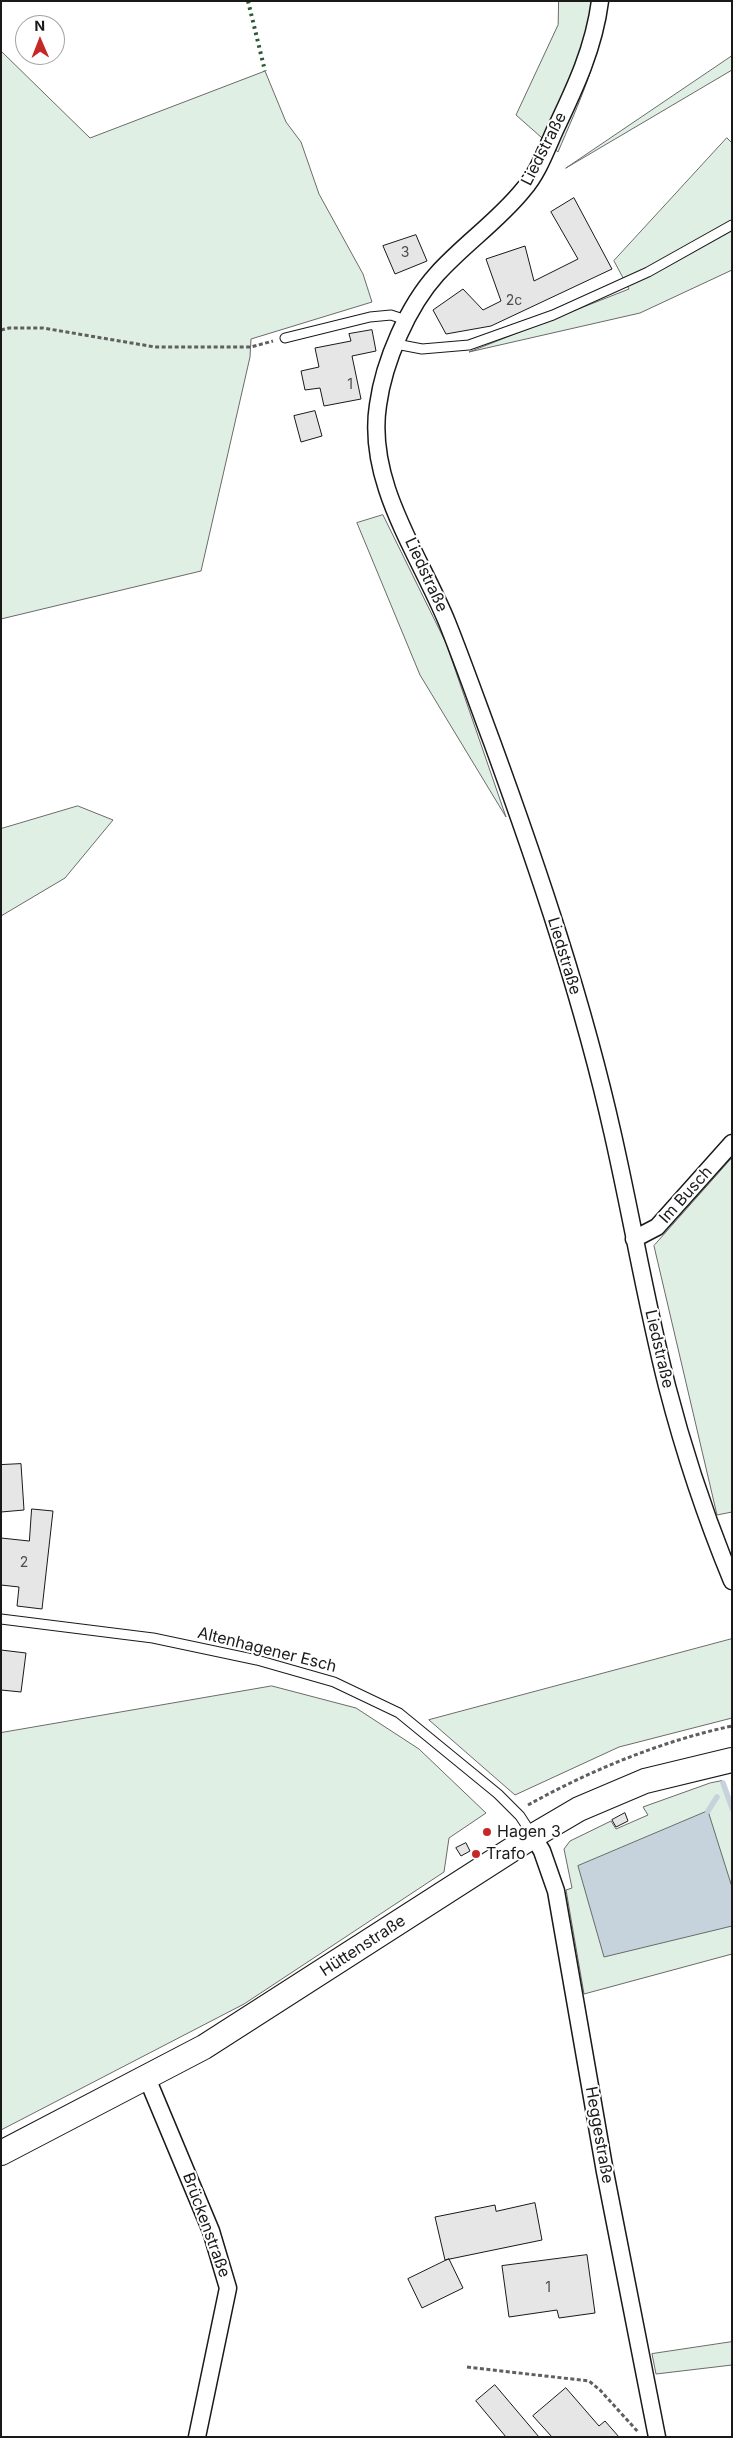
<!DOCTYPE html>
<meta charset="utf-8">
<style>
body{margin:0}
#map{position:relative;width:733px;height:2438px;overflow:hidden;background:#fff;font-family:Inter,sans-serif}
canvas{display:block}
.frame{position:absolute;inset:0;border:2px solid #1a1a1a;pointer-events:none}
.north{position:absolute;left:15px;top:15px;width:50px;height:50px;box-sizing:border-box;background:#fff;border:1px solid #a3a3a3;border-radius:50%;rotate:359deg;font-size:14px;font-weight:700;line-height:20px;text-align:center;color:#1a1a1a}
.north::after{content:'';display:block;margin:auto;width:18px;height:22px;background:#c62828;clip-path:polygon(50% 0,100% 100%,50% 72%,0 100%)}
</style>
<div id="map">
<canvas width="733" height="2438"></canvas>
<div class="frame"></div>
<div class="north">N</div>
</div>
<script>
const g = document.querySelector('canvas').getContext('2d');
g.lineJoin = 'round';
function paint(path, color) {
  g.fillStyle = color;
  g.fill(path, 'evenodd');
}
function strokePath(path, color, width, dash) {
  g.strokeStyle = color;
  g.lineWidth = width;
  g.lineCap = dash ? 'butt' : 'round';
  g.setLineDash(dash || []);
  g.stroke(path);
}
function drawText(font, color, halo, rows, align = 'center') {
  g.font = font + ' Inter,sans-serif';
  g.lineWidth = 4;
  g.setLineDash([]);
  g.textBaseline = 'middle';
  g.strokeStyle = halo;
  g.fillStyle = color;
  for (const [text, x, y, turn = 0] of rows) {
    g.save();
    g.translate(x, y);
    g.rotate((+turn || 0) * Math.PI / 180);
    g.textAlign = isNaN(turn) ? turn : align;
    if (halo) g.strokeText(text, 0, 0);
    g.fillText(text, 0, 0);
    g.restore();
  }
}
const green = new Path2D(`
 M559,1H606C602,54 578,105 558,152L516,115L558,25Z
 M1,51L90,138L265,71L286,122L301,142L319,194L363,274L372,302L251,339L250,357L201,571L1,619Z
 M732,56V70L566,168Z
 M727,138L732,143V270L640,313L469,352L629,289L614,261Z
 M383,515L446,643L506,817L420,675L357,523Z
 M78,806L113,820L65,878L1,916V829Z
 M732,1158V1512L717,1515L654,1246Z
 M732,1639V1718L619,1747L515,1795L429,1720Z
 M272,1686L356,1708L419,1749L486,1813L449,1838L444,1872L244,2004L1,2130V1733Z
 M722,1781L732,1813V1954L584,1994L566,1890L572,1888L564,1849L570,1841L611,1821L616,1829L648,1815L643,1807L710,1783Z
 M732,2342V2365L656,2374L652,2354Z`);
paint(green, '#e0efe3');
strokePath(green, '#6a6a6a', 1);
const water = new Path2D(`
 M708,1811L732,1887V1926L604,1957L578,1866Z`);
paint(water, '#c6d2dc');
strokePath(water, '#6a6a6a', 1);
strokePath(new Path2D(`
 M723,1783L732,1808
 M708,1811L717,1797`), '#c6d2dc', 5.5);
const building = new Path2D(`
 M574,198L612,269L491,326L446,334L433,310L463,289L483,310L501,301L486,259L525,246L534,281L578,259L551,212Z
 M416,235L427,261L395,274L383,246Z
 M372,330L376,351L352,356L361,399L324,406L320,388L305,390L301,371L319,367L315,348L351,341L349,334Z
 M315,411L322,436L301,442L294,416Z
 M21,1464L24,1510L1,1512V1465Z
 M32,1509L53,1511L42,1609L17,1606L19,1587L1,1585V1538L29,1541Z
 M1,1650L26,1653L21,1692L1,1690Z
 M625,1813L628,1821L616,1827L612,1820Z
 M466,1843L470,1851L461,1856L456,1848Z
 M535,2203L542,2240L445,2260L435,2217L495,2205L496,2211Z
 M587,2255L595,2313L559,2318L557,2310L509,2317L502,2266Z
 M449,2259L463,2288L422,2308L408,2279Z
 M495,2385L539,2437H506L476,2401Z
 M566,2388L599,2426L605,2421L619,2437H552L533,2416Z`);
paint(building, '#e6e6e6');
strokePath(building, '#1a1a1a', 1);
const lane = new Path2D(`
 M285,338L370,317L391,315L406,320
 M396,344L422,349L469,345L553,315L648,272L732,225
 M1,1619L153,1638L257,1660L334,1682L399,1713L498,1794L520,1816L533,1836`);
const street = new Path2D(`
 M600,1C594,48 575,88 555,130C546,150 538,173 523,190C498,221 464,244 437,274C408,306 384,361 378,405C366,482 419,554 447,622C463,662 477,702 492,742C539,871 583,1001 613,1135C632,1219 646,1303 667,1386C684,1452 706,1518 732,1581
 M634,1239L657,1227L732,1143
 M533,1836L542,1851L556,1891L605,2172L657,2437
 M147,2078L211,2231L228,2288L197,2437`);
const secondary = new Path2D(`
 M1,2153L204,2047L533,1836L579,1809L645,1781L732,1760`);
strokePath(lane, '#1a1a1a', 11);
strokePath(street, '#1a1a1a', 19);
strokePath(secondary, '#1a1a1a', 26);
strokePath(new Path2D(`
 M1,330L9,328H43L155,347H251L273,341
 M528,1805C591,1770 662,1741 732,1726
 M467,2367L589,2381L600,2390L639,2433`), '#5f5f5f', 3, [4, 2.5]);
strokePath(lane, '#fff', 9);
strokePath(street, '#fff', 16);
strokePath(secondary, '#fff', 24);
strokePath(new Path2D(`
 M248,1L265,71`), '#2b5a34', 4, [2.5, 4]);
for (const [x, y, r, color] of [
 [487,1832,5,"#c62828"],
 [476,1854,5,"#c62828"]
]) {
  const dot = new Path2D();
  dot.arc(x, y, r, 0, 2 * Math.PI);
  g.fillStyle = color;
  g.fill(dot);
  strokePath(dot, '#fff', 2);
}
drawText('14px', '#4d4d4d', null, [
 ["3",405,253],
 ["2c",514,301],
 ["1",350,385],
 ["2",24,1563],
 ["1",548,2288]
]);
drawText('16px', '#1a1a1a', '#fff', [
 ["Liedstraße",544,149,-63],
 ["Liedstraße",426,575,65],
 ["Liedstraße",564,956,73],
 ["Im Busch",686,1195,-48],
 ["Liedstraße",659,1349,77],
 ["Altenhagener Esch",267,1650,14],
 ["Hüttenstraße",363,1946,-33],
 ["Heggestraße",599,2135,80],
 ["Brückenstraße",206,2225,70]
]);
drawText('16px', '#1a1a1a', '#fff', [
 ["Hagen 3",497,1832],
 ["Trafo",486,1854]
], 'left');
</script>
